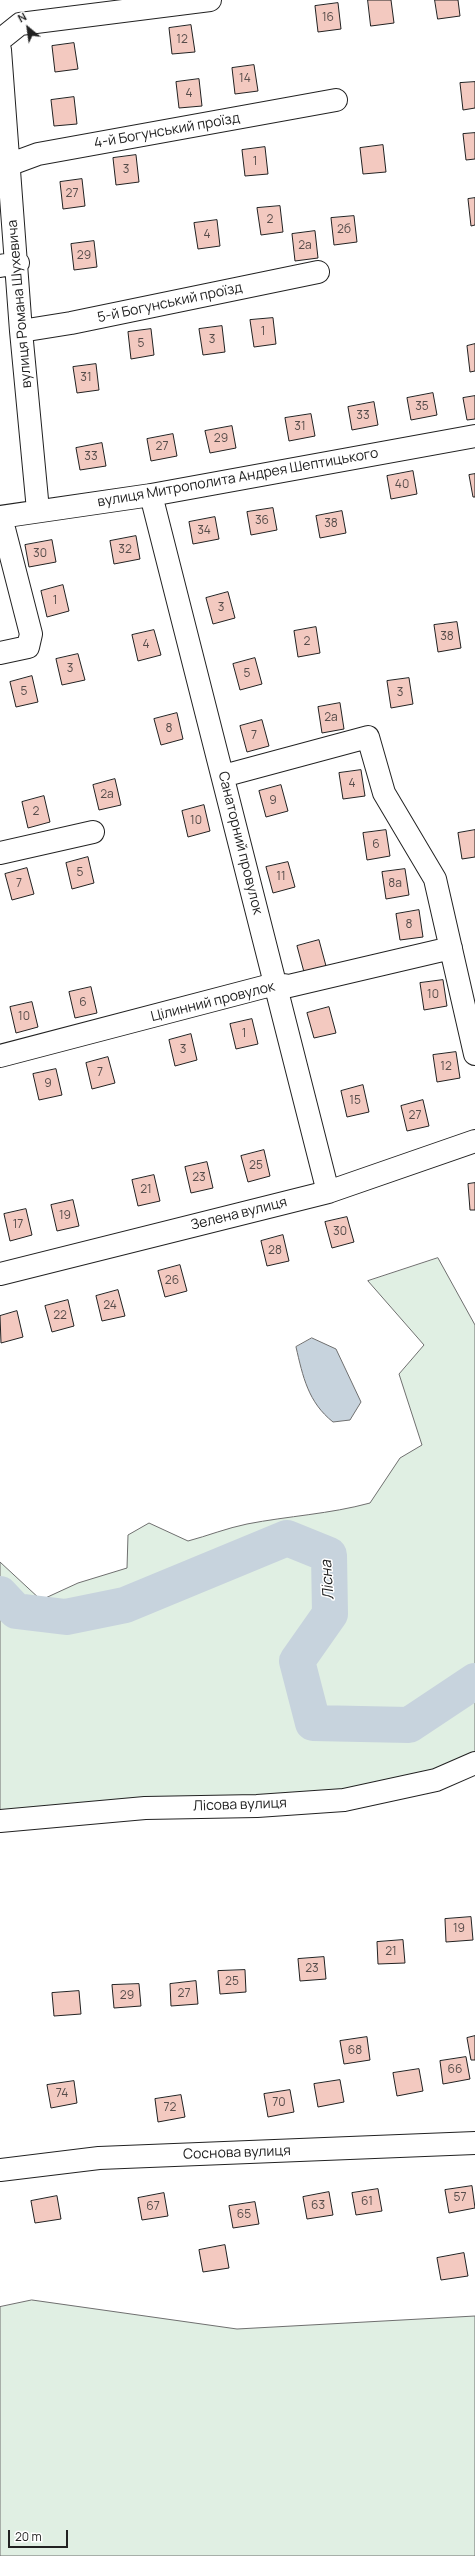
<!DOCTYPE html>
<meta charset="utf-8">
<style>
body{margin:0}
#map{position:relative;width:475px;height:2556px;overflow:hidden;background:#fff;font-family:Manrope,sans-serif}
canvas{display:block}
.north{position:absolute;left:8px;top:8px;width:40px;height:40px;-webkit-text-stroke:3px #fff;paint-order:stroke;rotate:331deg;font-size:11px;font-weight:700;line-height:16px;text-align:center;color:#222}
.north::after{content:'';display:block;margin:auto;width:14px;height:18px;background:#222;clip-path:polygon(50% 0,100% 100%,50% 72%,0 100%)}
.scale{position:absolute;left:8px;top:2530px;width:60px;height:18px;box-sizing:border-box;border:2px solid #222;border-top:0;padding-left:5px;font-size:12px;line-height:14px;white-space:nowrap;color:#222;-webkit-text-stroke:3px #fff;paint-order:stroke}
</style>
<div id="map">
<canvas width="475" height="2556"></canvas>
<div class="north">N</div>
<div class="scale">20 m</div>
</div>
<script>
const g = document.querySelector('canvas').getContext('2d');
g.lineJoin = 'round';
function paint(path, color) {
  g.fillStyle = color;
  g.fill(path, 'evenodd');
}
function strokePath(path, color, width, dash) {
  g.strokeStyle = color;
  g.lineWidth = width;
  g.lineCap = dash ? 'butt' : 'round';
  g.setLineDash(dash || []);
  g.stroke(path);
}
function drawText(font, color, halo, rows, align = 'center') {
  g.font = font + ' Manrope,sans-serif';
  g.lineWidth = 3;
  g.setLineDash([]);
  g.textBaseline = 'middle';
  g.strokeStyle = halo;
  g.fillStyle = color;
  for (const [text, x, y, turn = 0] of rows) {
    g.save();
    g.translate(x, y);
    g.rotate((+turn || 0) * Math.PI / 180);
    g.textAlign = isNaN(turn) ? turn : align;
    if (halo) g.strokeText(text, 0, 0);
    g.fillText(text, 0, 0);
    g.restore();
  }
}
const green = new Path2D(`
 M438,1258L475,1325V1763L344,1800L0,1821V1562L41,1600L78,1583L127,1568L128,1535L149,1523L188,1541C207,1536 227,1528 247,1524C288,1516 330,1514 370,1503L400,1458L422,1445L399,1374L424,1345L368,1281Z
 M32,2300L237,2329L475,2316V2556H0V2307Z`);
paint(green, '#e0efe3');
strokePath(green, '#6f6f6f', 1);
const water = new Path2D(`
 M312,1338L336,1349L361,1402L350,1420L333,1422C308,1402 303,1377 296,1347Z`);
paint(water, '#c7d3dd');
strokePath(water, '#6f6f6f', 1);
strokePath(new Path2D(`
 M0,1594L16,1611L66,1617L125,1605L287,1538L329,1555L330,1614L297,1661L313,1723L409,1725L475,1681`), '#c7d3dd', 36);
const building = new Path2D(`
 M368,0H391L394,23L371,26Z
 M435,0H458L460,16L438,19Z
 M338,3L341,29L318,32L315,6Z
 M191,25L195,52L172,54L169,28Z
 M74,43L78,69L55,72L52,46Z
 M254,65L258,91L235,94L232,68Z
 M199,79L202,106L179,108L176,82Z
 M475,82V108L463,110L460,83Z
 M74,97L77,124L54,126L51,100Z
 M475,133V159L466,160L463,134Z
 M383,145L386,172L363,174L360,148Z
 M265,147L268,174L245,176L242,150Z
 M136,155L139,182L116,185L113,158Z
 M82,179L85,206L63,209L60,182Z
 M475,198V225L471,226L468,199Z
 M280,206L283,232L261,235L257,208Z
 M354,216L357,242L334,245L331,218Z
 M217,220L220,246L198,249L194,223Z
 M315,231L318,258L295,261L292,234Z
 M94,241L97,267L74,270L71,244Z
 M273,318L276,344L254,347L250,320Z
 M222,326L225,352L203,355L199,329Z
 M151,329L154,355L131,359L128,332Z
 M475,344V371L470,372L467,346Z
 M96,364L99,390L77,393L73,367Z
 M433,393L437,415L411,420L407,398Z
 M475,396V419L467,420L463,398Z
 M374,402L378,425L352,430L348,407Z
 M311,414L315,436L289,441L285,418Z
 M232,426L236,448L210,453L205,431Z
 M173,434L177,456L151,461L147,439Z
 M102,443L106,466L80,470L76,448Z
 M413,471L417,494L391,499L387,476Z
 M475,474V497H473L469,475Z
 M273,508L277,530L251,535L247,512Z
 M342,511L346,533L320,538L316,516Z
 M215,517L219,539L193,544L189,522Z
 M136,536L140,559L114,564L110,541Z
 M52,540L56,562L29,567L25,545Z
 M63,585L69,611L47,617L41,591Z
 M228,592L235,618L213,624L206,598Z
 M457,622L461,648L438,652L434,625Z
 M316,627L320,653L298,657L294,631Z
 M154,630L161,655L138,661L132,635Z
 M78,654L85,680L62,685L56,659Z
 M255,658L262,684L240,690L233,664Z
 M32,676L38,702L16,707L10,682Z
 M409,678L413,704L391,708L387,681Z
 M340,703L344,729L322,733L318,707Z
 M177,713L183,739L161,745L154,719Z
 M262,720L269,746L247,752L240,726Z
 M361,770L365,796L343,799L339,773Z
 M115,779L121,805L99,810L93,785Z
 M281,785L288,811L266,817L259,791Z
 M44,796L50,822L28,828L22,802Z
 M204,805L210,831L188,837L182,811Z
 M386,830L390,856L367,860L363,833Z
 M475,830V857L462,859L458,833Z
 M88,857L94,883L72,889L66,863Z
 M288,862L295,887L273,893L266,867Z
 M27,868L34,894L12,900L5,874Z
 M405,869L409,895L386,899L382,872Z
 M419,910L423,937L400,940L396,914Z
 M319,940L326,966L304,972L297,946Z
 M443,980L447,1006L424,1010L420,983Z
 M91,987L97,1013L75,1018L69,992Z
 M32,1002L38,1027L16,1033L10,1007Z
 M329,1007L336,1033L314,1038L307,1013Z
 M252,1019L258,1044L236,1049L230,1024Z
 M191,1034L197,1060L175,1066L169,1040Z
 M456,1052L460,1078L437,1082L433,1055Z
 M108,1057L115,1083L92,1089L86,1063Z
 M56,1069L62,1095L39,1100L33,1074Z
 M363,1085L369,1112L347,1117L341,1091Z
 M423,1100L429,1126L407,1131L401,1106Z
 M264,1150L270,1176L248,1182L241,1156Z
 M207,1162L213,1188L191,1193L185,1167Z
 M154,1175L160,1201L138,1206L132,1180Z
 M475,1183V1210H470L468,1184Z
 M73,1200L79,1226L57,1231L51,1205Z
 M26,1209L32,1235L10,1241L4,1214Z
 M347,1217L354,1242L332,1248L325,1222Z
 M283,1235L289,1261L267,1266L261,1241Z
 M180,1265L187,1291L165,1297L158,1271Z
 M118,1290L125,1316L102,1321L96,1296Z
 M68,1300L74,1326L52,1332L45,1306Z
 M17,1311L23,1337L1,1343L0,1316Z
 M471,1917L473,1940L446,1942L445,1919Z
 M403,1940L405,1963L378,1964L377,1942Z
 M324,1957L326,1979L300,1981L298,1959Z
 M245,1970L246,1992L220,1994L218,1971Z
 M196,1981L198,2004L171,2006L170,1984Z
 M139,1984L141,2006L114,2008L112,1985Z
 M79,1991L81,2014L54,2016L52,1993Z
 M475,2036V2060H471L467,2038Z
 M367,2037L370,2060L344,2064L340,2041Z
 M466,2057L470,2079L443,2084L440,2061Z
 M419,2069L423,2091L397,2096L393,2073Z
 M340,2080L344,2102L318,2107L314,2084Z
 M74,2081L77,2103L51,2108L47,2085Z
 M290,2090L294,2112L268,2117L264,2094Z
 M181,2095L185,2117L158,2122L155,2099Z
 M472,2186L475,2208L449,2213L445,2190Z
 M378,2189L382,2211L356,2215L352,2193Z
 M329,2192L333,2215L307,2219L303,2197Z
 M164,2193L168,2216L142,2220L138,2198Z
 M57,2196L61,2219L35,2223L31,2201Z
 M255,2202L259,2224L233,2228L229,2206Z
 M225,2245L229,2268L203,2272L199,2250Z
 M464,2253L468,2276L441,2280L437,2258Z`);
paint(building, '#f3c9c0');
strokePath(building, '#222', 1);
const minor = new Path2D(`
 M0,40L20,24L210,0
 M0,50L21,331L38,510
 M0,168L38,154L336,100
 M0,266L18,263
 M21,331L71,323L318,272
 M151,495L328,1192
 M0,517L151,495L475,436
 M0,653L28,647L31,634L1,517
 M223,776L368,737L384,793L435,879L475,1054
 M0,853L93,832
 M0,1056L275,984L289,986L451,948
 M0,1274L328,1192L475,1141
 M0,1821L145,1808L257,1806L344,1800L436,1780L475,1763
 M0,2170L99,2158L475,2143`);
strokePath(minor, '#222', 24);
strokePath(minor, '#fff', 22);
drawText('12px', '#564c4a', null, [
 ["16",328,18],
 ["12",182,40],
 ["14",245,79],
 ["4",189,94],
 ["1",255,162],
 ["3",126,170],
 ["27",72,194],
 ["2",270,220],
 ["2б",344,230],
 ["4",207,235],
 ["2а",305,246],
 ["29",84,256],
 ["1",263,332],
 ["3",212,340],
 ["5",141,344],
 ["31",86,378],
 ["35",422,407],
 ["33",363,416],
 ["31",300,427],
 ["29",221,439],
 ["27",162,447],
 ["33",91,457],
 ["40",402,485],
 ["36",262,521],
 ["38",331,524],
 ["34",204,531],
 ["32",125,550],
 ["30",40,554],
 ["1",55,601],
 ["3",221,608],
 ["38",447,637],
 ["2",307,642],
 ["4",146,645],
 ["3",70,669],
 ["5",247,674],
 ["5",24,692],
 ["3",400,693],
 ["2а",331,718],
 ["8",169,729],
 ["7",254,736],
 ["4",352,784],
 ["2а",107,795],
 ["9",273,801],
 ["2",36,812],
 ["10",196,821],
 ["6",376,845],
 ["5",80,873],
 ["11",281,877],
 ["7",19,884],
 ["8а",395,884],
 ["8",409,925],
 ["10",433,995],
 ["6",83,1003],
 ["10",24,1017],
 ["1",244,1034],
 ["3",183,1050],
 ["12",446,1067],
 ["7",100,1073],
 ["9",48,1084],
 ["15",355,1101],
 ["27",415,1116],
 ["25",256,1166],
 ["23",199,1178],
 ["21",146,1190],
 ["19",65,1216],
 ["17",18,1225],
 ["30",340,1232],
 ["28",275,1251],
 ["26",172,1281],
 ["24",110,1306],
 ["22",60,1316],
 ["19",459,1929],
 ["21",391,1952],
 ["23",312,1969],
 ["25",232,1982],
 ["27",184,1994],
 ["29",127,1996],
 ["68",355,2051],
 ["66",455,2070],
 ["74",62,2094],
 ["70",279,2103],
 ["72",170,2108],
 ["57",460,2198],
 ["61",367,2202],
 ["63",318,2206],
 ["67",153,2207],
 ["65",244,2215]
]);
drawText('14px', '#222', '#fff', [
 ["4-й Богунський проїзд",167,131,-10],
 ["5-й Богунський проїзд",170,303,-12],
 ["вулиця Романа Шухевича",20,304,-95],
 ["вулиця Митрополита Андрея Шептицького",238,478,-10],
 ["Санаторний провулок",240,843,76],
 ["Цілинний провулок",213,1002,-14],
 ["Зелена вулиця",239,1214,-14],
 ["Лісова вулиця",240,1805,-2],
 ["Соснова вулиця",237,2153,-2]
]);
drawText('italic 15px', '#222', '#fff', [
 ["Лісна",328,1580,-94]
]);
</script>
